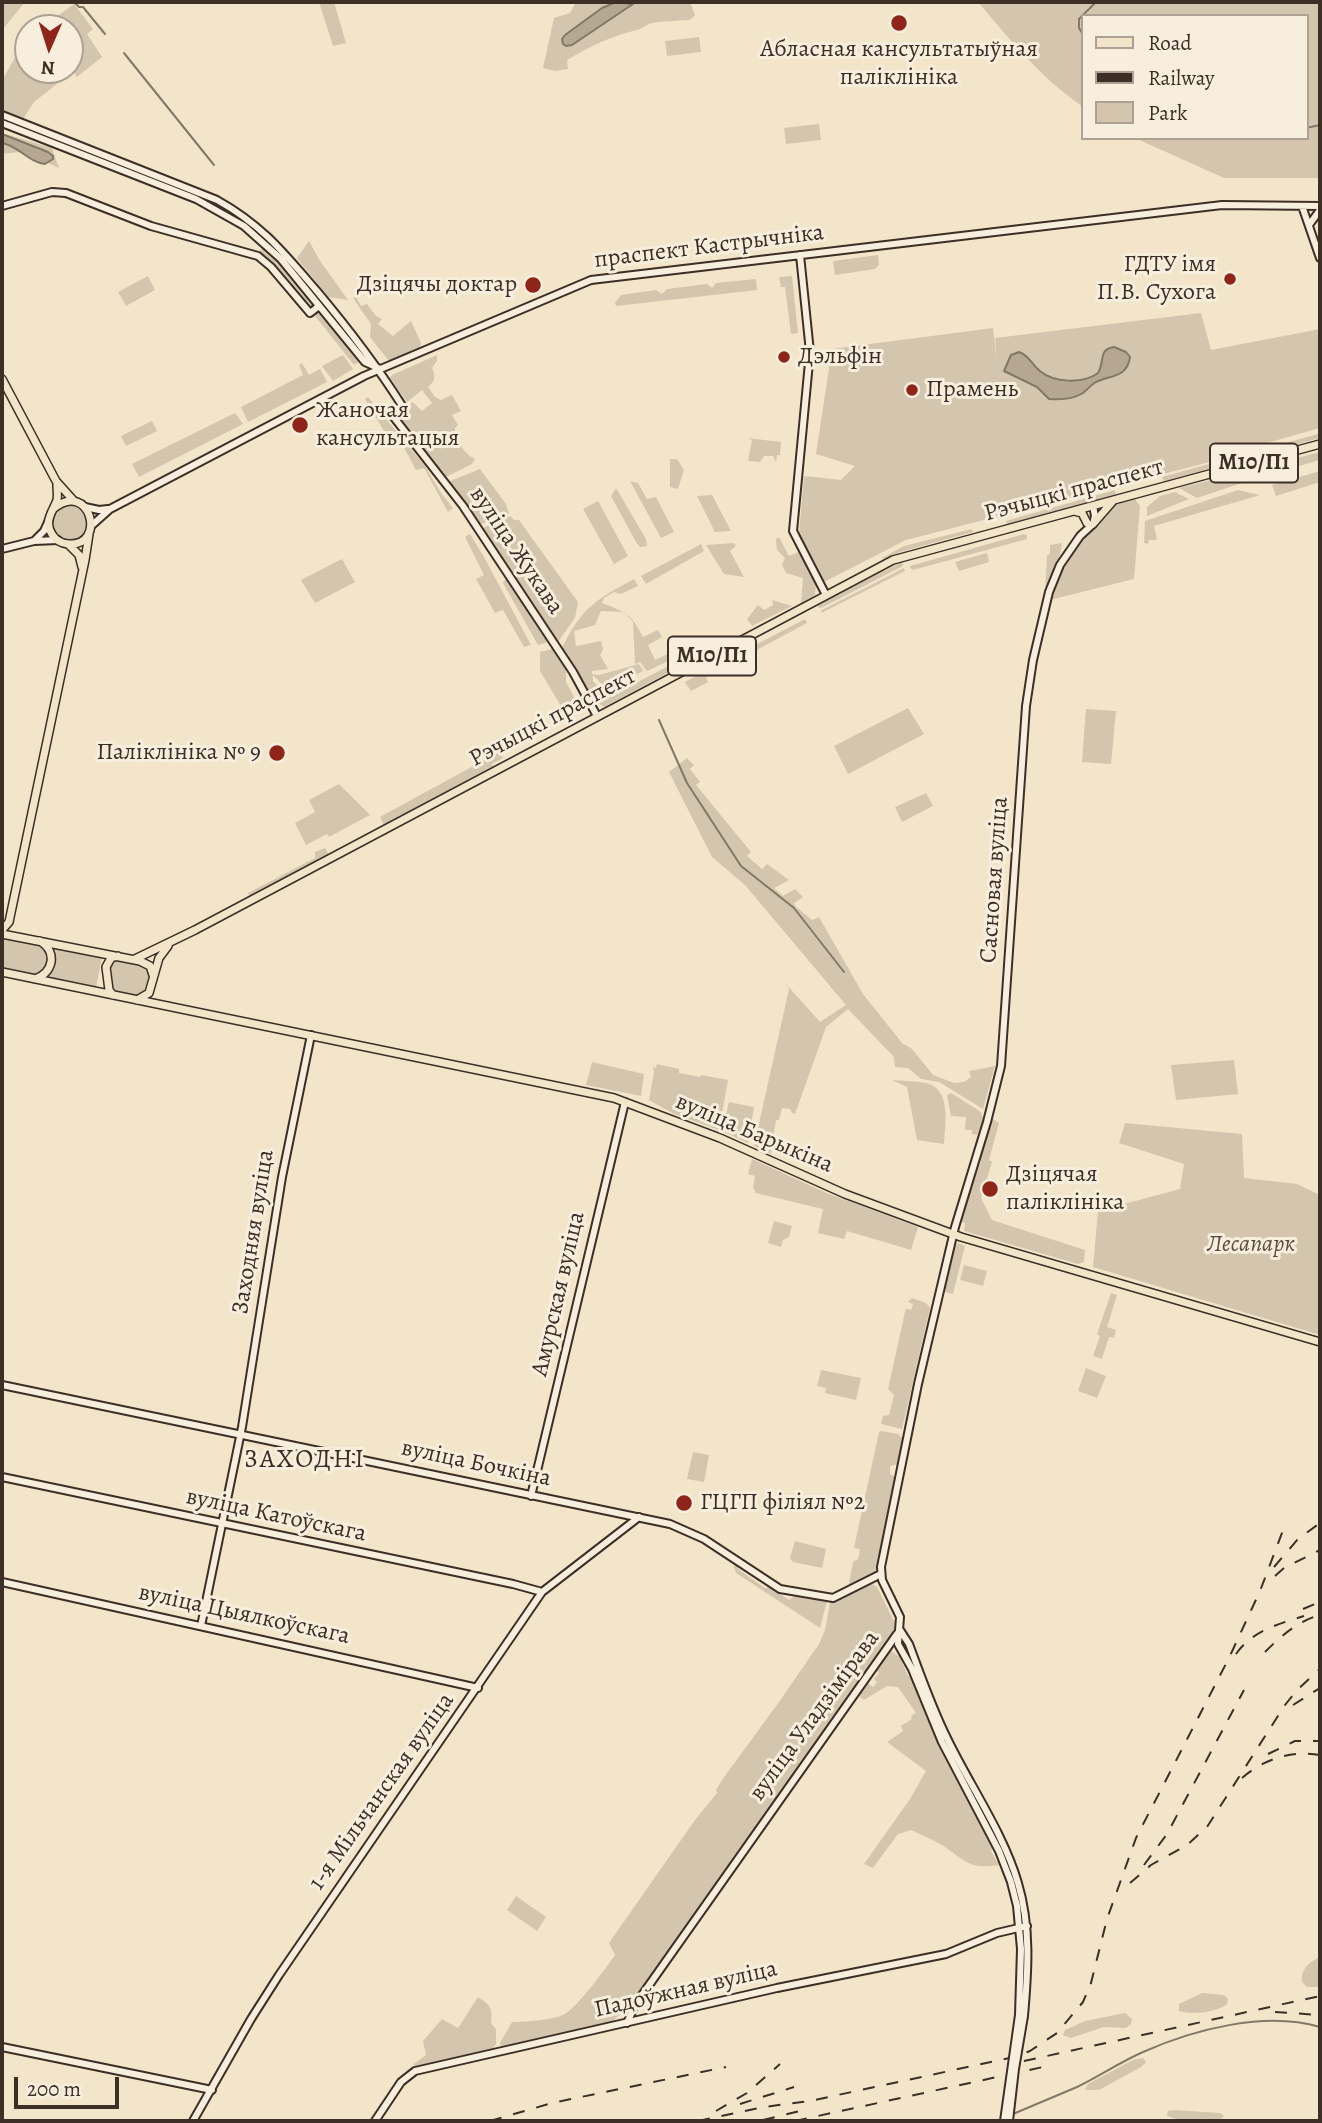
<!DOCTYPE html>
<meta charset="utf-8">
<style>
body{margin:0}
#map{position:relative;width:1322px;height:2123px;overflow:hidden;background:#f3e5ca;font-family:Alegreya,serif}
canvas{display:block}
.frame{position:absolute;inset:0;border:4px solid #3d2e26;pointer-events:none}
.legend{position:absolute;left:1081px;top:14px;width:228px;height:126px;box-sizing:border-box;background:#f7eedd;border:2px solid #ada194;margin:0;padding:9px 12px;list-style:none;font-size:21px;color:#3d2e26}
.legend li{display:flex;align-items:center;gap:14px;height:35px}
.legend b{width:35px;border:2px solid #ada194}
.north{position:absolute;left:14px;top:14px;width:70px;height:70px;box-sizing:border-box;background:#f7eedd;border:2px solid #ada194;border-radius:50%;rotate:183deg;font-size:19px;font-weight:700;line-height:28px;text-align:center;color:#3d2e26}
.north::after{content:'';display:block;margin:auto;width:24px;height:32px;background:#8f2418;clip-path:polygon(50% 0,100% 100%,50% 72%,0 100%)}
.scale{position:absolute;left:14px;top:2077px;width:105px;height:32px;box-sizing:border-box;border:4px solid #3d2e26;border-top:0;padding-left:9px;font-size:21px;line-height:24px;white-space:nowrap;color:#3d2e26;-webkit-text-stroke:5px #f7eedd;paint-order:stroke}
</style>
<div id="map">
<canvas width="1322" height="2123"></canvas>
<div class="frame"></div>
<ul class="legend">
<li><b style="height:9px;background:#f3e5ca"></b>Road</li>
<li><b style="height:9px;background:#3d2e26"></b>Railway</li>
<li><b style="height:19px;background:#d4c6ae"></b>Park</li>
</ul>
<div class="north">N</div>
<div class="scale">200 m</div>
</div>
<script>
const g = document.querySelector('canvas').getContext('2d');
g.lineJoin = 'round';
function paint(path, color) {
  g.fillStyle = color;
  g.fill(path, 'evenodd');
}
function strokePath(path, color, width, dash) {
  g.strokeStyle = color;
  g.lineWidth = width;
  g.lineCap = dash ? 'butt' : 'round';
  g.setLineDash(dash || []);
  g.stroke(path);
}
function drawText(font, color, halo, rows, align = 'center') {
  g.font = font + ' Alegreya,serif';
  g.lineWidth = 6;
  g.setLineDash([]);
  g.textBaseline = 'middle';
  g.strokeStyle = halo;
  g.fillStyle = color;
  for (const [text, x, y, turn = 0] of rows) {
    g.save();
    g.translate(x, y);
    g.rotate((+turn || 0) * Math.PI / 180);
    g.textAlign = isNaN(turn) ? turn : align;
    if (halo) g.strokeText(text, 0, 0);
    g.fillText(text, 0, 0);
    g.restore();
  }
}
paint(new Path2D(`
 M2,2H25L2,30Z
 M319,2H334L346,43L333,46Z
 M576,2H690L695,15L690,20C678,21 664,21 652,23C646,25 642,29 637,30C611,36 591,46 567,60L568,69L555,71L543,68L554,18L570,13Z
 M978,2H1320V178H1224L1135,138H1306V16H1082V106C1041,78 1010,40 978,2Z
 M74,4L93,29L87,34L102,57L77,77L70,67V28H46L49,22Z
 M699,37L701,52L667,56L665,41Z
 M28,38V70H69L71,73L34,102L23,119L2,111V81L21,46Z
 M819,124L821,140L786,144L784,128Z
 M2,133L52,148L59,168L48,163H38L19,152L2,154Z
 M309,241L320,261L348,300L328,297L297,258Z
 M264,248L279,261L314,306L309,308L258,252Z
 M878,255L879,265L875,269L835,275L833,261Z
 M148,276L155,290L126,306L118,292Z
 M792,276L798,333L791,334L785,287H781L779,277Z
 M756,279L757,290L616,306L615,303L621,295L656,290L662,294L667,289L707,284L712,288L716,283Z
 M356,297L361,306L367,304L376,316L382,319L378,324L393,336L411,321L421,343L420,348L389,361L370,337L371,324L353,298Z
 M317,311H319L359,362L354,365L315,316Z
 M1201,313L1211,350L1320,329V428L1242,450L1206,463L906,540L824,582L799,533L804,476L841,480L855,466L816,454L832,349L993,328L997,362L995,338Z
 M343,355L353,369L333,381L322,366Z
 M437,355V361L432,368C436,377 435,381 428,387L435,397L441,400L452,395L461,411L452,415L458,425L455,428C454,440 466,455 475,459L472,464L446,477H442L401,422L398,412L413,402L422,411L432,403L422,390L407,402L390,378L392,375Z
 M302,363L309,375L320,369L327,382L248,422L241,407L303,375L299,365Z
 M368,397L425,466L441,493L453,508L448,512L424,468L416,470L396,433L387,436L365,399Z
 M235,413L243,424L139,477L132,464Z
 M152,421L157,431L126,446L121,436Z
 M1318,434L1320,438L1164,481L1162,477Z
 M747,438L781,442L780,455H777L776,462L773,456H764L760,462L748,461L752,440Z
 M1320,452V460L1268,475L1266,466Z
 M670,459H677L684,470L678,489L670,487Z
 M1259,468L1263,476L1197,498L1179,488Z
 M480,469L506,504L509,514L479,525L450,485V481Z
 M1320,471V482L1276,496L1272,485Z
 M630,481L638,483L647,499L656,497L674,532L661,538Z
 M616,488L646,539L647,546L640,547L636,542L611,496Z
 M1115,490L1116,496L1008,525L1006,521Z
 M1238,490L1260,495L1154,526L1157,540H1149L1148,544L1144,543L1145,521Z
 M1175,492L1189,499L1147,516V507L1160,496Z
 M712,495L731,531L715,532L697,496Z
 M1135,499L1140,506L1134,579L1050,600C1057,575 1092,519 1114,505C1120,501 1128,501 1135,499Z
 M598,501L628,556L614,564L583,509Z
 M51 523a18 18 0 1 1 36 0a18 18 0 1 1-36 0Z
 M510,516L514,520H519L578,602L575,618L558,642L555,640L485,534L483,528Z
 M972,529L973,532L900,552L883,559L882,558L904,546Z
 M470,534L484,557L531,645L524,647L503,610L495,613L476,579L484,575L465,537Z
 M1024,534L1027,535V539L913,570L910,568V566Z
 M779,537L789,556L799,552L816,585L815,595L801,603L803,578L786,573L782,565L785,558L777,550L776,539Z
 M734,543L736,546L730,551L744,577L724,574L706,545Z
 M1062,543L1060,555L1045,594L1047,555L1050,554V545Z
 M701,544L704,551L646,584L641,576Z
 M987,553L989,562L959,571L955,562Z
 M342,559L355,582L315,603L301,580Z
 M902,562L903,566L821,608L818,607V604Z
 M904,568L905,571L821,613L822,610Z
 M506,578L546,640V643L538,645L503,583Z
 M634,579L638,586L621,594L614,592L604,598L602,603C626,612 631,614 643,637L658,630L662,637L648,645L655,660L670,653L673,659L647,671L640,662L635,664L633,622L624,612L601,611L595,625L574,631L576,646L601,641L603,650L600,655L608,669L592,671V674L599,675L639,664L643,671L607,690L593,675V681L607,695L595,701L561,650C582,607 594,601 634,579Z
 M772,600L792,606L752,626L747,619L758,605L764,610L773,605Z
 M805,619L807,623L706,677L708,682L691,691L685,682Z
 M552,649L566,670V682L577,702L567,708L561,706L540,671V652Z
 M672,664L673,670L604,707L598,703Z
 M908,708L924,734L848,774L834,746Z
 M1086,709L1116,711L1111,764L1082,762Z
 M499,752L503,758L492,764L493,766L384,825L380,817Z
 M687,758L694,765L690,769L700,782L696,785L751,852L747,856L762,869L767,864L789,880L774,888L783,896L795,889L803,897L794,903L795,906L812,920L819,917L863,994L902,1043L912,1049L933,1075L954,1083L964,1082L971,1077L969,1071L995,1066L983,1109L939,1082L921,1079L908,1068L895,1067L894,1057L848,1009L826,1027L795,1114L792,1113L790,1109L782,1108L779,1120H776L771,1154L754,1146L789,989L785,983L820,1022L846,1005L745,885L712,857L669,772Z
 M339,784L370,815L329,837L327,834L306,845L295,823L315,812L309,800Z
 M926,793L933,806L902,822L895,807Z
 M325,848L329,855L249,896L248,893L315,858V852Z
 M2,937C18,940 42,940 48,958L46,969L36,976L2,969Z
 M52,947L102,956L96,988L45,978C55,969 56,959 52,947Z
 M116,960C128,962 144,961 150,974L146,991L137,996L113,991C110,981 105,966 116,960Z
 M1234,1060L1238,1094L1176,1100L1171,1065Z
 M592,1062L644,1074L641,1096L586,1085Z
 M657,1064L679,1069V1073L700,1077L701,1075L728,1080L719,1130L674,1114L649,1100L654,1072L653,1067L656,1068Z
 M892,1080C903,1081 915,1081 926,1083C952,1089 945,1125 944,1144L917,1140L907,1087Z
 M951,1093L981,1112L983,1121L977,1135L972,1134V1130H965L966,1117L951,1116L947,1095Z
 M729,1102L754,1107L748,1143L722,1131Z
 M993,1119L999,1123L989,1160L992,1162L981,1198L992,1220L1085,1250L1084,1262L1078,1264L964,1231L965,1223L960,1221L974,1175H976L981,1161L979,1160L991,1121Z
 M1125,1123L1242,1134L1244,1178L1297,1184L1320,1195V1335L1093,1267L1098,1211L1180,1189L1184,1164L1119,1143Z
 M752,1159L829,1194L918,1227L911,1250L847,1231L844,1239L818,1233L823,1209L756,1193L753,1187L755,1176L748,1174Z
 M774,1221L792,1226L789,1237L783,1240L781,1247L768,1243Z
 M958,1243L965,1246L953,1294L945,1292L944,1288L955,1246Z
 M964,1265L987,1271L983,1286L960,1280Z
 M1111,1293L1117,1295L1107,1327L1116,1330L1114,1338L1109,1337L1102,1359L1093,1356L1100,1336L1097,1334Z
 M912,1298L926,1303L930,1308L902,1429L881,1424L883,1416L889,1415L894,1395L888,1389L905,1312L906,1309L911,1310L913,1304L908,1302Z
 M1086,1368L1106,1376L1097,1398L1078,1391Z
 M821,1370L861,1378L856,1400L825,1393L826,1388L817,1386Z
 M881,1431L898,1434L903,1439L898,1464L890,1466V1474L895,1477L877,1570L874,1575L848,1589L853,1562L858,1559L860,1549L854,1548L879,1432Z
 M693,1452L709,1455L704,1482L687,1479Z
 M795,1541L826,1549L822,1568L793,1562L790,1558Z
 M735,1564L738,1565V1569L765,1588L769,1587L789,1600L798,1594L827,1601L820,1628L736,1573L734,1567Z
 M872,1584L877,1587L895,1623L894,1631L632,2003L613,2021L501,2048L500,2043L512,2022C525,2022 551,2020 563,2015C577,2008 605,1969 615,1955L609,1943L695,1820L717,1793L716,1790L722,1780L779,1702L819,1644L825,1630L830,1603Z
 M891,1651L900,1657L908,1676H910L929,1722L993,1846L991,1851L999,1865C968,1870 965,1860 942,1845C932,1839 921,1835 911,1830L898,1834L873,1868L864,1864L910,1799L926,1771L887,1742L903,1731L901,1726L912,1719L911,1716L916,1713L898,1687L887,1686L864,1700L859,1696L868,1683L873,1687L877,1682L874,1679L879,1673L877,1671Z
 M516,1896L546,1917L537,1931L507,1910Z
 M1320,1957V1987H1307L1302,1982C1300,1970 1309,1962 1320,1957Z
 M1202,1993L1224,1995L1228,1999L1227,2004C1215,2013 1193,2015 1179,2011V2004Z
 M478,1997C490,2005 493,2008 491,2023L496,2029V2044L491,2051L415,2068L414,2064L426,2055L423,2041L442,2019L458,2028Z
 M1125,2013L1132,2019L1131,2024L1126,2028L1104,2027L1071,2038L1063,2035L1065,2030L1085,2021Z
 M1143,2058L1146,2062L1141,2067L1099,2090H1085L1088,2084L1133,2060Z
 M1173,2110L1220,2113L1224,2116L1219,2121C1201,2119 1184,2123 1167,2116L1168,2111Z`), '#d4c6ae');
const water = new Path2D(`
 M616,2L633,4L572,45L566,46L563,44L562,39L565,35L602,8Z
 M2,134L48,152L53,156V159L45,164C28,162 19,146 2,143Z
 M1114,347L1126,352L1130,357C1127,378 1111,375 1096,382C1091,385 1087,390 1083,393C1073,399 1060,400 1049,399L1037,387L1004,371L1011,355L1019,352C1030,356 1031,364 1040,371C1054,383 1083,384 1098,373C1105,362 1098,349 1114,347Z`);
paint(water, '#b5a792');
strokePath(water, '#857767', 2);
strokePath(new Path2D(`
 M76,4L79,7H83L105,34
 M1082,33L1079,28V19L1096,2
 M124,53L214,165
 M1306,128L1320,125
 M659,720L687,783L741,866L794,908L844,972
 M1013,2114C1034,2105 1056,2096 1077,2087C1100,2076 1120,2062 1143,2052C1195,2029 1265,2011 1320,2027`), '#857767', 2);
const secondary = new Path2D(`
 M2,115L217,200C262,225 284,253 316,290C348,328 377,366 403,407L392,415L463,506L573,672L597,716
 M2,123L196,199L244,226L281,259L365,362L378,368
 M2,206L52,192L66,193L151,226L258,256L271,267L310,313L319,306
 M1302,206L1320,258
 M1309,225L1320,210
 M800,255L810,352L793,531L826,595
 M85,507L99,510L108,509
 M91,526L110,509L364,376L591,280L1222,205L1320,206
 M34,541L44,531L49,520
 M2,549L34,541L58,540
 M2,1385L670,1524L704,1539L780,1589L833,1598L881,1574
 M2,1477L513,1584L542,1592
 M531,1496L625,1102
 M2,1582L478,1688
 M201,1626L242,1427L282,1177L311,1035
 M900,1630L909,1644C921,1676 932,1708 947,1738C969,1784 1004,1834 1018,1883C1031,1926 1028,1971 1024,2016
 M1019,2015L1021,1949L1017,1906L1011,1882L999,1851L942,1742L912,1669L898,1644L900,1617L882,1580L881,1567L918,1384L955,1227L987,1122L1001,1066L1026,706L1033,660L1049,592L1060,565L1080,536L1093,524L1095,516L1093,506
 M627,2023L635,2005L897,1634
 M2,2047L212,2090
 M193,2121L251,2019L279,1975L542,1592L639,1517
 M375,2121L401,2082L415,2071L777,1988L946,1954L997,1933L1027,1926`);
const primary = new Path2D(`
 M2,379L56,481L74,501
 M53,509C90,478 108,547 68,544C54,543 45,528 50,516C52,510 55,506 57,500C58,495 57,490 57,484
 M1074,511L1082,513L1087,523
 M1093,524L1113,501
 M68,544L79,555L82,567
 M2,930L9,922L85,560L89,534
 M2,934L140,961L150,966L153,975
 M135,959L195,930L893,560L1320,444
 M2,972L614,1098L720,1138L845,1194L961,1237L1320,1342
 M35,979C53,973 58,952 40,941
 M113,995L109,990L106,967L111,958L118,956
 M137,1000L149,993L159,958L168,946`);
strokePath(secondary, '#3d2e26', 10);
strokePath(primary, '#3d2e26', 10);
strokePath(secondary, '#f7eedd', 6);
strokePath(primary, '#f3e5ca', 7);
strokePath(new Path2D(`
 M1274,1567L1298,1539L1320,1523
 M1275,1576L1284,1568L1320,1550
 M1303,1609L1320,1602
 M1265,1652C1281,1636 1298,1621 1320,1615
 M1236,1654C1252,1631 1278,1624 1304,1616
 M1293,1705L1320,1688
 M1268,1754L1295,1741H1320
 M1242,1778C1264,1759 1291,1750 1320,1755
 M1144,1865L1167,1834L1244,1690
 M1130,1883L1151,1865L1187,1845L1207,1827L1285,1705L1297,1690L1320,1669
 M1275,2012L1320,2015
 M1024,2061L1320,1996
 M740,2104L794,2087
 M716,2111L747,2093L780,2064
 M763,2120L804,2110
 M490,2121L552,2103L726,2067
 M698,2121L764,2107L810,2101L1014,2057L1030,2051L1057,2033L1083,2002L1091,1983L1107,1919L1136,1838L1229,1658L1260,1591L1285,1525
 M795,2121L1043,2067`), '#3d2e26', 2, [12, 12]);
const secondaryBridge = new Path2D(`
 M1004,2121L1019,2015
 M1009,2121L1015,2069L1024,2016`);
strokePath(secondaryBridge, '#3d2e26', 10, []);
strokePath(secondaryBridge, '#f7eedd', 6);
for (const [x, y, r, color] of [
 [899,23,9,"#8f2418"],
 [1230,279,7,"#8f2418"],
 [533,285,9,"#8f2418"],
 [784,357,7,"#8f2418"],
 [912,390,7,"#8f2418"],
 [300,425,9,"#8f2418"],
 [277,753,9,"#8f2418"],
 [990,1189,9,"#8f2418"],
 [684,1503,9,"#8f2418"]
]) {
  const dot = new Path2D();
  dot.arc(x, y, r, 0, 2 * Math.PI);
  g.fillStyle = color;
  g.fill(dot);
  strokePath(dot, '#f7eedd', 2.5);
}
for (const [x, y, w] of [
 [1254,463,88],
 [712,656,88]
]) {
  const box = new Path2D();
  box.roundRect(x - w / 2, y - 19.5, w, 39, 5);
  g.fillStyle = '#f7eedd';
  g.fill(box);
  strokePath(box, '#3d2e26', 2);
}
drawText('bold 23px', '#3d2e26', null, [
 ["М10/П1",1254,463],
 ["М10/П1",712,656]
]);
drawText('24px', '#3d2e26', '#f7eedd', [
 ["Абласная кансультатыўная",899,50,"center"],
 ["паліклініка",899,78,"center"],
 ["ГДТУ імя",1216,265,"right"],
 ["П.В. Сухога",1216,293,"right"],
 ["Дзіцячы доктар",517,285,"right"],
 ["Дэльфін",798,357],
 ["Прамень",926,390],
 ["Жаночая",316,411],
 ["кансультацыя",316,439],
 ["Паліклініка № 9",261,753,"right"],
 ["Дзіцячая",1006,1175],
 ["паліклініка",1006,1203],
 ["ГЦГП філіял №2",700,1503]
], 'left');
drawText('24px', '#3d2e26', '#f7eedd', [
 ["праспект Кастрычніка",709,247,-7],
 ["Рэчыцкі праспект",1074,491,-15],
 ["вуліца Жукава",516,551,56],
 ["Рэчыцкі праспект",553,718,-28],
 ["Сасновая вуліца",995,880,-86],
 ["вуліца Барыкіна",754,1134,23],
 ["Заходняя вуліца",254,1232,-81],
 ["Амурская вуліца",559,1294,-77],
 ["вуліца Бочкіна",476,1464,12],
 ["вуліца Катоўскага",276,1516,12],
 ["вуліца Цыялкоўскага",244,1615,12],
 ["вуліца Уладзімірава",815,1716,-54],
 ["1-я Мільчанская вуліца",382,1792,-55],
 ["Падоўжная вуліца",686,1990,-13]
]);
drawText('italic 24px', '#5b4c41', '#f7eedd', [
 ["Лесапарк",1251,1245]
]);
g.letterSpacing = '2px';
drawText('26px', '#3d2e26', '#f7eedd', [
 ["ЗАХОДНІ",305,1461]
]);
g.letterSpacing = '0px';
</script>
